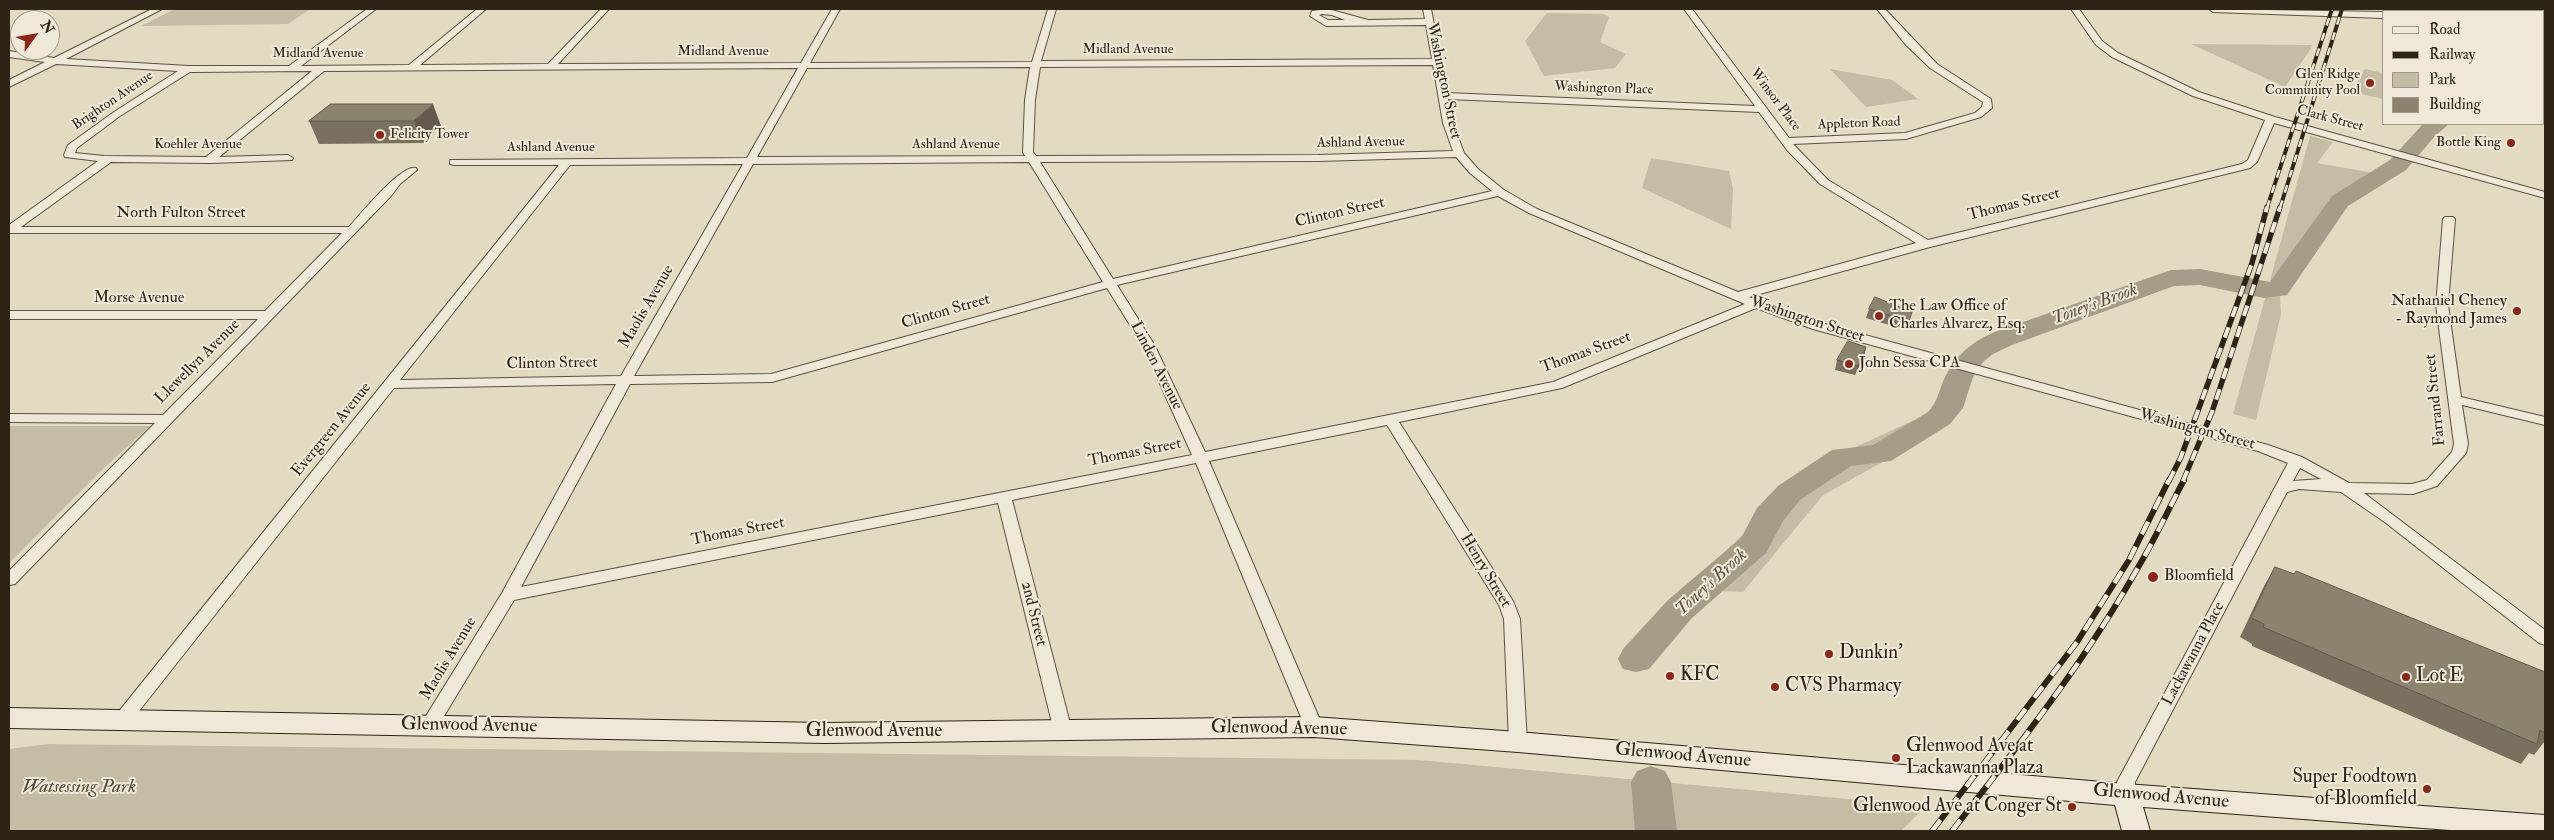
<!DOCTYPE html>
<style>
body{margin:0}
#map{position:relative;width:2554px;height:840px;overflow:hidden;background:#e3dbc1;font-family:"IM FELL Double Pica",serif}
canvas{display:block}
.frame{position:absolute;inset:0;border:10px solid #2e2416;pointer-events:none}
.legend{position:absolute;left:2382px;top:10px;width:162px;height:115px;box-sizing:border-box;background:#ede8d7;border:1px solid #a19a8a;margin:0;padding:6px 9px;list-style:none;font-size:15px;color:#2e2416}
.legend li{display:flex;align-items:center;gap:10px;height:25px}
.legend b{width:25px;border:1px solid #a19a8a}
.north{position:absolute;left:10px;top:10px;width:50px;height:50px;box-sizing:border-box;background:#ede8d7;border:1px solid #a19a8a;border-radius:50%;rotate:58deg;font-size:14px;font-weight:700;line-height:20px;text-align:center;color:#2e2416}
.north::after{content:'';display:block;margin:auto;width:18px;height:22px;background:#8f2418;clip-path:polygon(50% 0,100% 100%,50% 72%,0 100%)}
</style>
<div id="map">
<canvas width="2554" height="840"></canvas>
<div class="frame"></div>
<ul class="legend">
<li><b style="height:6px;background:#ede8d7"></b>Road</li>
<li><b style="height:6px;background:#2e2416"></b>Railway</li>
<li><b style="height:14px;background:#c4bca4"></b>Park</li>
<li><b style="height:14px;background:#8c836f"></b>Building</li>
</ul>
<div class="north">N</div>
</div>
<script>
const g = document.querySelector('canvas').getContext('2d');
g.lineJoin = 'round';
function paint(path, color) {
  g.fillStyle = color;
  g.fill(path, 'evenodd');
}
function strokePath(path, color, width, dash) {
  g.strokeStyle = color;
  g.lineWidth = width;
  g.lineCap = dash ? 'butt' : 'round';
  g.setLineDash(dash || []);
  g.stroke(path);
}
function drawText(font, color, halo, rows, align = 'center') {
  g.font = font + ' "IM FELL Double Pica",serif';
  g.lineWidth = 4;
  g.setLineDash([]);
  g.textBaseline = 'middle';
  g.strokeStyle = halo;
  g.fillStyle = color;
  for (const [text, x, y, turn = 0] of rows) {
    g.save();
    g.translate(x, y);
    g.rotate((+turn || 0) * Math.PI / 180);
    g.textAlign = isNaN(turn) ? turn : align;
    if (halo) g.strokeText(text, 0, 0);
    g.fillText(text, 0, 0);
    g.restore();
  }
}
paint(new Path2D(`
 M175,9H310L288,24L141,26Z
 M1547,13L1603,14L1609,17L1600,42L1626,54L1615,68L1544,76L1525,41Z
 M2191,44L2313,45L2285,87Z
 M1830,69L1892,80L1918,99L1866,107Z
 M2365,69L2383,73V99L2352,92Z
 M2310,136L2333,142L2317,163L2368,172L2383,178L2346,199L2280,297L2281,314L2256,420L2233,414Z
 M1651,158L1729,171L1733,189L1731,229L1642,188Z
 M1914,420L1948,422L1935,433L1823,495L1743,592L1716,591L1662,614L1804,474L1843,453Z
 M9,426H150L105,467L9,563Z
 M49,744L1418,760L1926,806L1901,831H9V749Z`), '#c4bca4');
paint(new Path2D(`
 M2483,9H2501L2502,11H2484Z
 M2423,124H2449L2435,136L2406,170L2348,206L2287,295L2264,298L2200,285L2174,286L2012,345L1993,354L1983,362L1973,377L1963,408L1950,424L1891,461L1851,466L1800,500L1783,521L1766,553L1692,618L1649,669L1636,672L1623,669L1618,659L1623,649L1668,600L1741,538L1757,508L1778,486L1832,450L1873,445L1928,412C1938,402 1939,389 1945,377C1956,355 1971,343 1992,333L2171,270L2200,269L2270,282L2332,196L2390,160Z
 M1651,766L1665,771L1671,782L1677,831H1635L1631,782L1637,771Z`), '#a59d87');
const street = new Path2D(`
 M152,9H162L66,59L189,66H289L367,9H376L301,66L409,65L477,9H486L420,65L548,64L601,9H609L558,64L801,63L832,9H840L810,63L1032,62L1048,9H1056L1041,61L1432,59L1426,25L1326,26L1310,16L1312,11L1328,9L1368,20L1425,19L1423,9H1431L1447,93L1755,106L1684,9H1692L1789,138L1905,133L1975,113L1982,107L1983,102L1930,68L1906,45L1877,9H1885L1937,64L1991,99L1992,108L1981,117L1906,139L1793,144L1828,180L1928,240L2242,164L2248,160L2265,120L2193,96L2112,57L2096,45L2071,9H2079L2102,41L2118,53L2199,92L2275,117L2545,192V198L2274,123L2257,162L2250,168L1930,247L1749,297L1821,323L2268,445L2302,457L2349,483L2412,484L2427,480L2452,452L2454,444L2436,305L2443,219L2445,217H2453L2455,219L2448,305L2461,397L2545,417V425L2462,405L2468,444L2466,453L2437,486L2413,494L2364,493L2545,630V645L2539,643L2386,523L2341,492L2299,489L2287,492L2135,782V795L2133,800L2126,803L2119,800L2117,795V782L2288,463L2258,451L1813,329L1756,308L1562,388L1399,422L1513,601L1520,619L1527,742L1524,747L1518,749L1512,747L1509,742L1504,619L1499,605L1387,425L1209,461L1323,727L1320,732L1314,734L1308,732L1305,727L1196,463L1012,500L1072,731L1069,736L1063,738L1057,736L1054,731L998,503L514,600L435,731L429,733L423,731L420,726L423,721L502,593L616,384L394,388L128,725L122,727L116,725L113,720L116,715L559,165H454L450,164V160L747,158L798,68L324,71L219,157L288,155L293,158L292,160L211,163L111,162L21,227H349C360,215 401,164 416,168L417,170L400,184L391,196L15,584L9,585V571L155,423L9,422V414L163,415L258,319H9V311H265L342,233H9V225L98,161L65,157L64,155L68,145L114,112L178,71L56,64L9,87V80L45,62L9,57V51L54,58ZM1322,14L1332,15L1345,20H1328L1319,15ZM1433,65L1443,123L1453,151L1318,155L1036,156L1033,152L1035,100L1040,67ZM1030,67L1025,100L1023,152L1025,156L757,157L807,68ZM312,71L206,157L104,156L75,153L77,148L120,116L190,72ZM1448,99L1759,112L1787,150L1820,184L1916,243L1738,292L1537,209L1504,190L1478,169L1464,153L1453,123ZM1456,157L1470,173L1492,191L1113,279L1040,162L1318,161ZM1029,162L1103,282L771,374L634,376L753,164ZM743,164L621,376L400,380L570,165ZM1498,196L1529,213L1745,304L1553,382L1205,452L1155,346L1117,285ZM1107,288L1143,346L1192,455L521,587L630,384L772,382ZM2300,468L2321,479L2293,481Z
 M2209,9L2383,12V18L2213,12Z
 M2543,20H2545V26H2543Z`);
const secondary = new Path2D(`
 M9,708L825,723L1314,717L1518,732L2126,784L2545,815V831H2463L2143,807L2150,831H2122L2115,805L1518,752L1314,737L825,743L9,728Z`);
strokePath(street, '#5b5241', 2);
strokePath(secondary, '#2e2416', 2);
paint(street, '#ede8d7');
paint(secondary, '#ede8d7');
const railFar2 = new Path2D(`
 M2267,208L2332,9
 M2280,208L2342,9`);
const railFar1 = new Path2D(`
 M2169,481L2181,457L2252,263L2267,207
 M2183,481L2212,412L2280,207`);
const rail = new Path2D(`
 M1932,831L2077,642L2129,560L2169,480
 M1952,831C2019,745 2087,659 2140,564C2156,537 2169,508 2184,480`);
strokePath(railFar2, '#2e2416', 4);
strokePath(railFar1, '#2e2416', 5.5);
strokePath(rail, '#2e2416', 6);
strokePath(railFar2, '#ede8d7', 2.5, [8]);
strokePath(railFar1, '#ede8d7', 4, [11]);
strokePath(rail, '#ede8d7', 4.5, [14]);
paint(new Path2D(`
 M331,104L441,126L423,143L319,144L309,121Z
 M1869,309L1912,312L1906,330L1866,318Z
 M1866,347L1864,356L1855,375L1835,370L1837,360Z
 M2275,567L2545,672V741L2534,755L2529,753L2521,764L2252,646V644L2240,637L2264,586Z`), '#78715f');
paint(new Path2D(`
 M433,104L441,126L423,143L414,121Z
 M1866,347L1864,356L1855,375L1858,366Z`), '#625c4e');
const building = new Path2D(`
 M331,104H433L414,121H309Z
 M1875,297L1912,312L1909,321L1869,309Z
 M1848,341L1866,347L1858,366L1837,360Z
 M2275,567L2294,574L2296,571L2545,672V733L2540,730L2537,744L2263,627L2264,624L2251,618Z`);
paint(building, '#8c836f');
strokePath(building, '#625c4e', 1);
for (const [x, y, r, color] of [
 [2370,83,5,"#8f2418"],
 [380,135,5,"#8f2418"],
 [2511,143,5,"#8f2418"],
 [2517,311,5,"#8f2418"],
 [1879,316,5,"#8f2418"],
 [1849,364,5,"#8f2418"],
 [2153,577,6,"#8f2418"],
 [1829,654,5,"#8f2418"],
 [1670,676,5,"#8f2418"],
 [2406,677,5,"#8f2418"],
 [1775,687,5,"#8f2418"],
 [1896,758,5,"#8f2418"],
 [2427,789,5,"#8f2418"],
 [2072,807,5,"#8f2418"]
]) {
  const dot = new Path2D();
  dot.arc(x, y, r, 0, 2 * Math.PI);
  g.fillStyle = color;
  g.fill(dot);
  strokePath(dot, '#ede8d7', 2);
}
drawText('14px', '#2e2416', '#ede8d7', [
 ["Midland Avenue",1128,50],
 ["Midland Avenue",723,52],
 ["Midland Avenue",318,54],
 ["Washington Place",1604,89,2],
 ["Winsor Place",1775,100,53],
 ["Brighton Avenue",113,101,-34],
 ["Clark Street",2330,119,15],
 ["Appleton Road",1859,124,-2],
 ["Ashland Avenue",1361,143,-1],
 ["Koehler Avenue",198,145],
 ["Ashland Avenue",956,145],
 ["Ashland Avenue",551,148]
]);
drawText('14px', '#2e2416', '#ede8d7', [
 ["Glen Ridge",2360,75],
 ["Community Pool",2360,91],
 ["Felicity Tower",390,135,"left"],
 ["Bottle King",2501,143]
], 'right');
drawText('16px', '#2e2416', '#ede8d7', [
 ["Washington Street",1443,81,78],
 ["Thomas Street",2014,205,-14],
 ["Clinton Street",1340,213,-13],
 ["North Fulton Street",181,214],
 ["Morse Avenue",139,299],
 ["Maolis Avenue",647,307,-60],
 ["Clinton Street",946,312,-16],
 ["Washington Street",1807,320,18],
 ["Thomas Street",1586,353,-20],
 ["Llewellyn Avenue",198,362,-45],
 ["Clinton Street",552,364,-1],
 ["Linden Avenue",1156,366,63],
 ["Farrand Street",2436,400,-96],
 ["Evergreen Avenue",332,430,-51],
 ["Washington Street",2197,430,15],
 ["Thomas Street",1135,453,-11],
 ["Thomas Street",738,532,-11],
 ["Henry Street",1485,571,59],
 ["2nd Street",1033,614,76],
 ["Lackawanna Place",2194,654,-62],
 ["Maolis Avenue",449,659,-59]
]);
drawText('16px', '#2e2416', '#ede8d7', [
 ["Nathaniel Cheney",2507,302,"right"],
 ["- Raymond James",2507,320,"right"],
 ["The Law Office of",1889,307],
 ["Charles Alvarez, Esq.",1889,325],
 ["John Sessa CPA",1859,364],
 ["Bloomfield",2164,577]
], 'left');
drawText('italic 18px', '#584e3e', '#ede8d7', [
 ["Toney's Brook",2095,305,-20],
 ["Toney's Brook",1712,583,-42]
]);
drawText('19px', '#2e2416', '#ede8d7', [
 ["Dunkin'",1839,654],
 ["KFC",1680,676],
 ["Lot E",2416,677],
 ["CVS Pharmacy",1785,687],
 ["Glenwood Ave at",1906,747],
 ["Lackawanna Plaza",1906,769],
 ["Super Foodtown",2417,778,"right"],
 ["of Bloomfield",2417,800,"right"],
 ["Glenwood Ave at Conger St",2062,807,"right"]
], 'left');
drawText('19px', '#2e2416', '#ede8d7', [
 ["Glenwood Avenue",469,726,1],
 ["Glenwood Avenue",1279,729,1],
 ["Glenwood Avenue",874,732],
 ["Glenwood Avenue",1683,756,5],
 ["Glenwood Avenue",2161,797,5]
]);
drawText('italic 19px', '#544a3a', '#ede8d7', [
 ["Watsessing Park",79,788]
]);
</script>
